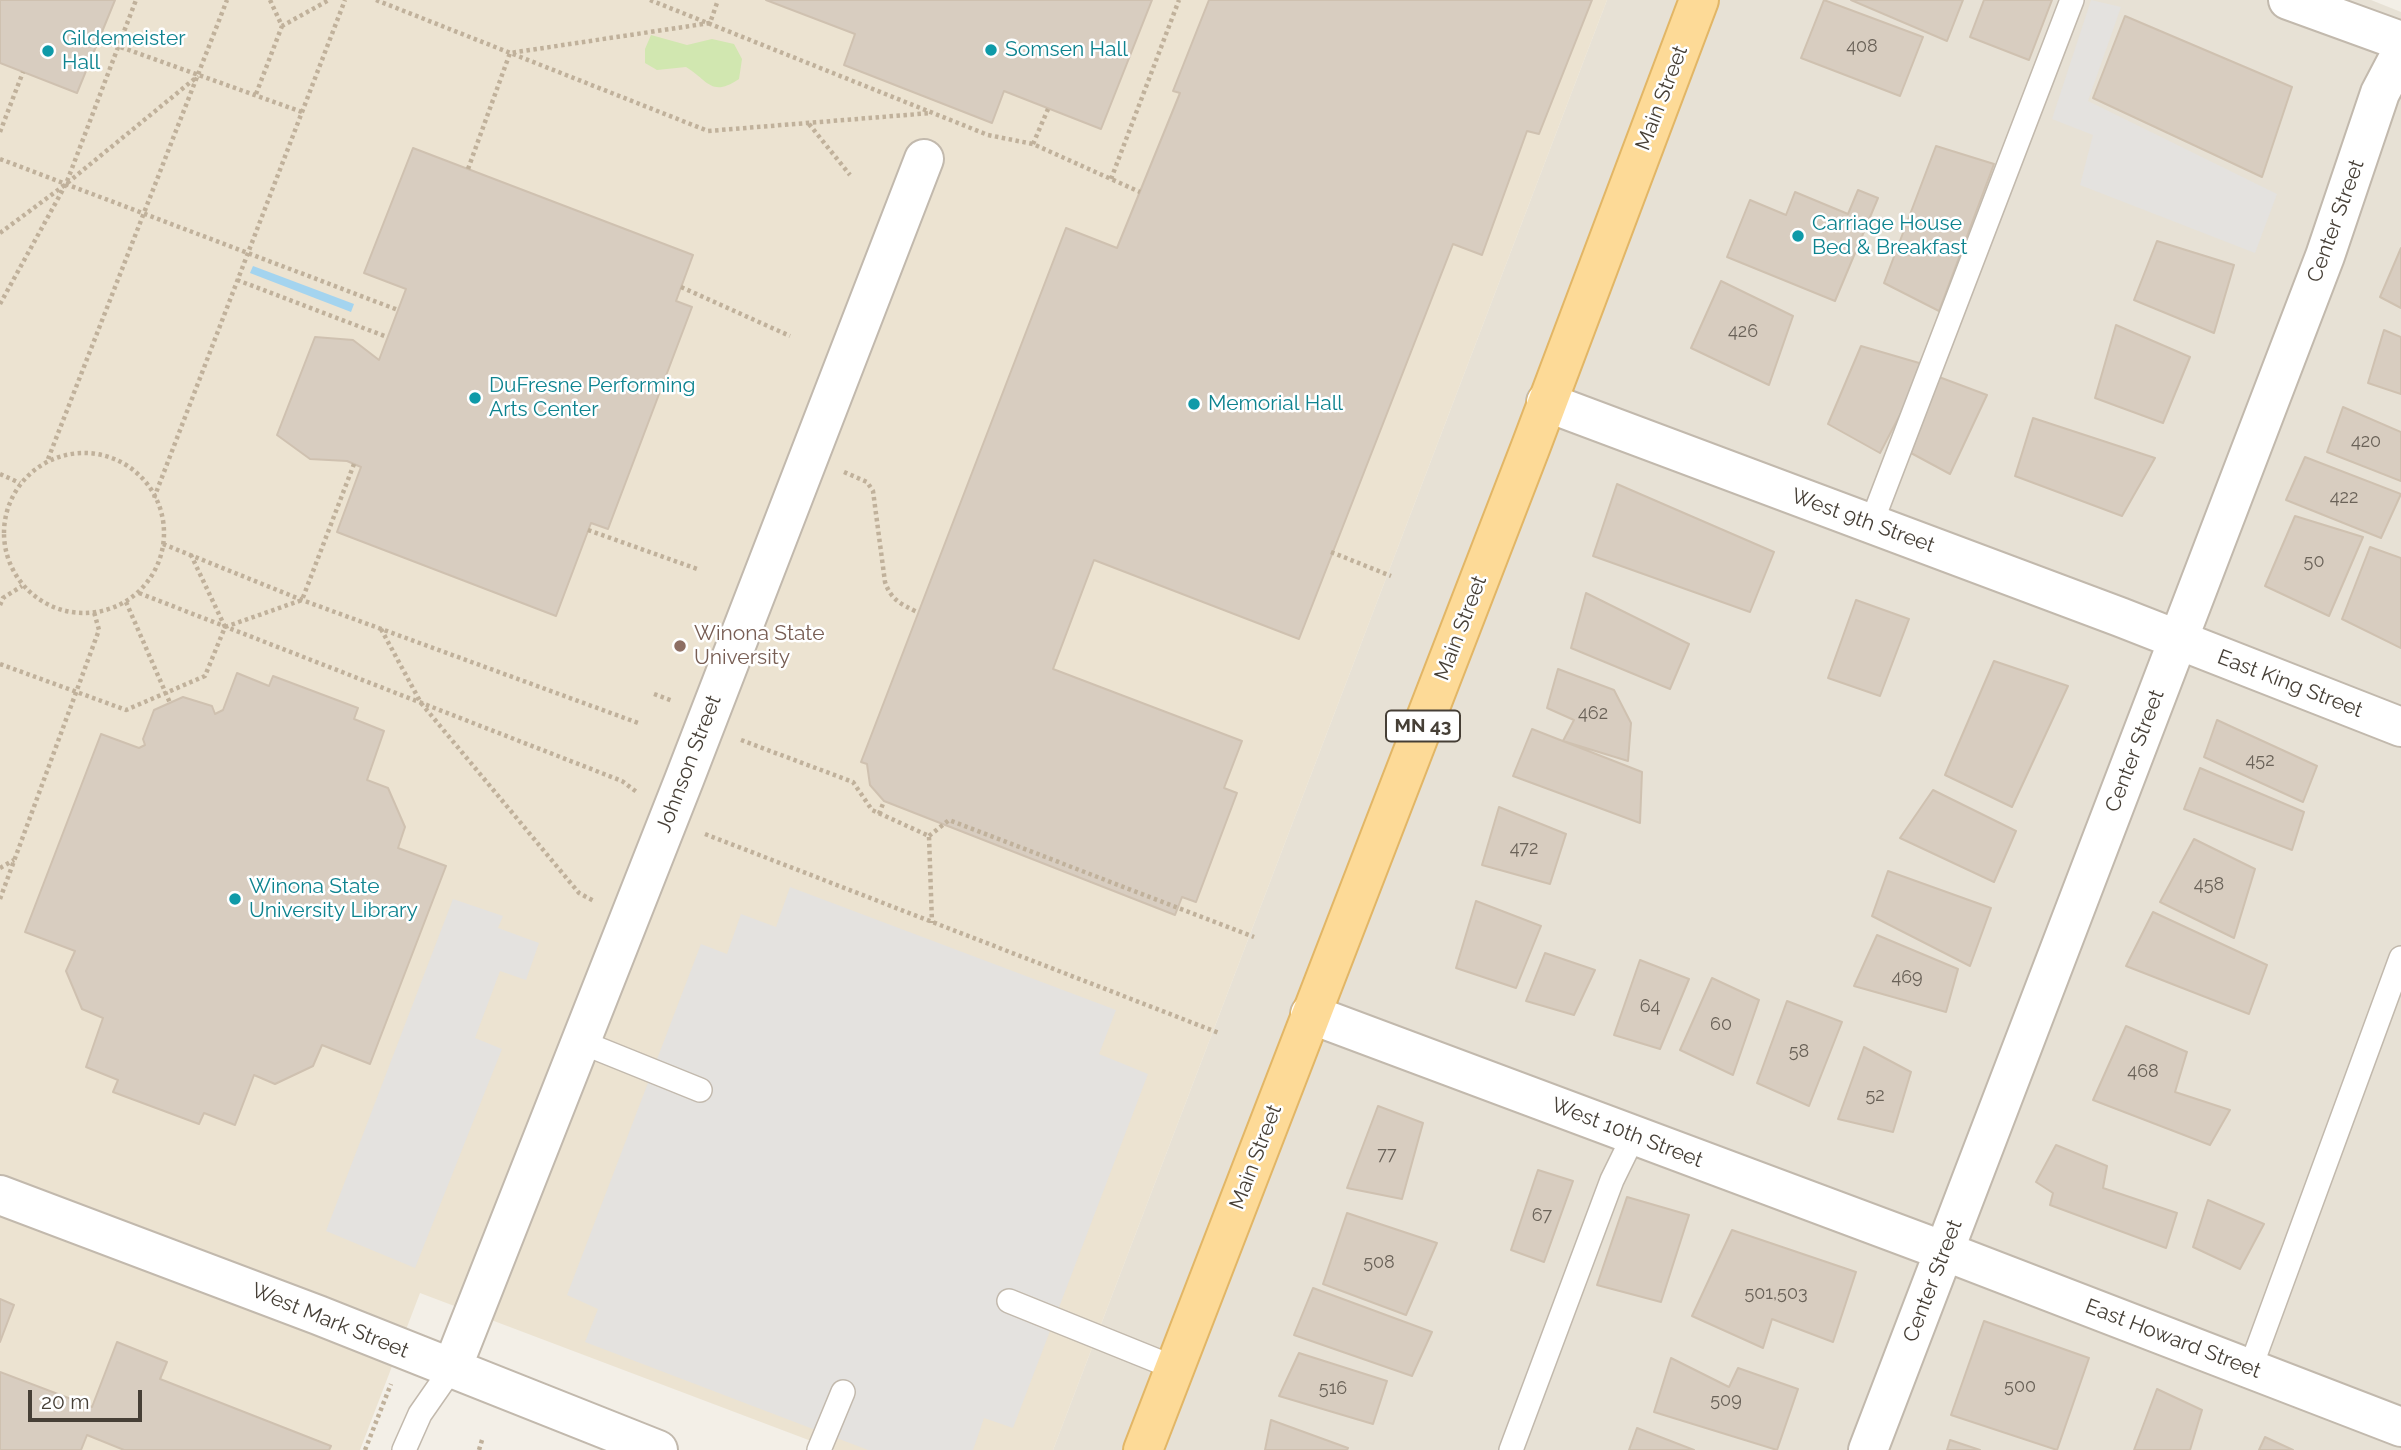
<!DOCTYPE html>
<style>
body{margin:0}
#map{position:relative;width:2401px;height:1450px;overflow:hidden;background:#f3efe7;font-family:Raleway,sans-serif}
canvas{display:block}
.scale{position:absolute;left:28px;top:1390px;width:114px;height:32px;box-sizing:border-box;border:4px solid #463f36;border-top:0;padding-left:9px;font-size:21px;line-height:24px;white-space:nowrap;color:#463f36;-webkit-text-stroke:5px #fff;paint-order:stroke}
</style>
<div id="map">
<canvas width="2401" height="1450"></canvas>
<div class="scale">20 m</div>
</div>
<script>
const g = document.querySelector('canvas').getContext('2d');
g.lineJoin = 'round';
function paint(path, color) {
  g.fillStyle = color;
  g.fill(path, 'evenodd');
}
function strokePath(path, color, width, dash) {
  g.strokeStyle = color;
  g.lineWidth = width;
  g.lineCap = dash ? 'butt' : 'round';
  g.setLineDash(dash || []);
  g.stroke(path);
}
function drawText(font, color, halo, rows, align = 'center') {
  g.font = font + ' Raleway,sans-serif';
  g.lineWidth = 5;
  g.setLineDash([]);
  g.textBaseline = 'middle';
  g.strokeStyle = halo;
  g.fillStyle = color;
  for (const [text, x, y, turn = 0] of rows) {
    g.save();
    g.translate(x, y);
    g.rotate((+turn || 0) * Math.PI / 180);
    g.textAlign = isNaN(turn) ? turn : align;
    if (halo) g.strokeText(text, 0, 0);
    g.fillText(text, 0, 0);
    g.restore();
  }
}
paint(new Path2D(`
 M1607,0H2371L2401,12V1450H1053Z`), '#e7e1d5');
paint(new Path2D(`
 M0,0H1607L1053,1450H835L420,1293L360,1450H0Z`), '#ece3d1');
paint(new Path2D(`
 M651,35L687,45L712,39L734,44L742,59L739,79C711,98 708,80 686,67L657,70L645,63V49Z`), '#d1e7b0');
paint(new Path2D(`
 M2091,0L2121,7L2088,101L2277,194L2255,253L2080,185L2093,135L2052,119Z
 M790,887L1116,1010L1099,1054L1148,1074L1013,1428L984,1418L973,1450H868L585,1342L598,1309L567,1295L701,944L727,954L741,914L776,927Z
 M453,899L503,916L498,928L539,943L526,980L500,971L475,1038L502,1049L415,1268L326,1231Z`), '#e4e2df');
paint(new Path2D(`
 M253,266L354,304L351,312L250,273Z`), '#a4d4ef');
const building = new Path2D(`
 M0,0H115L77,93L0,63Z
 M766,0H1152L1101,129L1004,91L992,123L844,65L855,34Z
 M1209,0H1592L1539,134L1527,131L1482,255L1453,244L1299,639L1094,560L1053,669L1242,741L1224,788L1237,793L1196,902L1182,897L1175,915L884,801L870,785L867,764L861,762L1066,228L1117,248L1180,93L1173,91Z
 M1824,0L1923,37L1900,96L1801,58Z
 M1851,0H1963L1947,41Z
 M1984,0H2052L2029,60L1970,37Z
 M2125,16L2292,87L2262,177L2093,98Z
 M1936,146L1994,164L1939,311L1884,283Z
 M413,148L693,255L676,301L692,307L608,529L591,523L556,616L337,532L361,467L347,461L310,459L277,435L315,337L353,340L379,360L406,289L364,273Z
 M1858,190L1878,198L1835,301L1727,257L1750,200L1786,215L1795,192L1848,214Z
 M2157,241L2234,265L2214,333L2134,300Z
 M2401,248V308L2380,297Z
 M1721,281L1793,316L1769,385L1691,348Z
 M2116,325L2190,357L2163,423L2095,398Z
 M2384,330L2401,337V394L2368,383Z
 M1861,346L1926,365L1880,453L1828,424Z
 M1939,377L1987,395L1950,474L1911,453Z
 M2343,407L2401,432V481L2327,452Z
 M2033,418L2155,458L2122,516L2015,476Z
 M2305,457L2401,494L2381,538L2286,500Z
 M1617,484L1774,552L1750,612L1593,556Z
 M2295,516L2363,537L2329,616L2265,586Z
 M2370,547L2401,558V648L2342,619Z
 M1586,593L1689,644L1670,689L1571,648Z
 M1856,600L1909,619L1880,696L1828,678Z
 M1994,661L2068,686L2012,807L1945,775Z
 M1558,669L1614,690L1631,723L1628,761L1563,741L1574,720L1547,708Z
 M237,673L269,686L273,676L358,708L354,719L384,731L367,780L388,788L405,827L398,848L446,866L370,1064L322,1045L313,1066L275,1084L254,1075L235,1125L204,1113L199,1124L113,1092L118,1080L86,1067L103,1018L82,1009L66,971L75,951L25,932L101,734L139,748L145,745L143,739L154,710L183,697L212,706L215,714L223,710Z
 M2217,720L2317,766L2303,802L2204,757Z
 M1532,729L1642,772L1640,823L1513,776Z
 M2200,768L2304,812L2292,850L2184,809Z
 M1933,790L2016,831L1994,882L1900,838Z
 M1499,807L1566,834L1550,884L1482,865Z
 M2194,839L2255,869L2234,938L2160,902Z
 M1888,871L1991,908L1970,966L1872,916Z
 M1476,901L1541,926L1516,988L1456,968Z
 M2153,912L2267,965L2249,1014L2126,966Z
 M1877,935L1958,969L1946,1012L1854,986Z
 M1545,953L1595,970L1574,1015L1526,1001Z
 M1640,960L1689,979L1660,1049L1614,1035Z
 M1712,978L1759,1000L1733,1075L1680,1050Z
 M1787,1001L1842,1022L1809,1106L1757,1083Z
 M2126,1026L2187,1052L2175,1092L2230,1110L2210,1145L2093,1100Z
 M1864,1047L1911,1072L1893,1132L1838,1119Z
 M1378,1106L1423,1123L1402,1199L1347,1188Z
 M2056,1145L2107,1166L2103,1188L2177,1213L2166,1248L2050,1205L2053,1193L2036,1182Z
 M1538,1170L1573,1181L1544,1262L1511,1250Z
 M1627,1197L1689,1215L1661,1302L1597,1285Z
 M2208,1200L2264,1224L2240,1269L2193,1247Z
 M1347,1213L1437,1243L1406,1315L1323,1284Z
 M1732,1230L1856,1272L1833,1342L1772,1319L1763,1348L1692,1316Z
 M1313,1288L1432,1332L1412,1376L1294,1335Z
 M0,1299L14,1305L0,1342Z
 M1984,1321L2089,1358L2057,1450L1951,1415Z
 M117,1342L167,1362L160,1379L331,1446L329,1450H124L87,1435L81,1450H0V1372L92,1407Z
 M1299,1353L1387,1381L1373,1424L1279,1396Z
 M1671,1358L1729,1387L1738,1368L1798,1389L1777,1450L1654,1412Z
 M2157,1389L2202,1410L2190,1450H2134Z
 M1271,1420L1348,1448L1347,1450H1265Z
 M1637,1428L1694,1450H1629Z
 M2265,1437L2293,1450H2259Z
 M1950,1440L1980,1450H1947Z`);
paint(building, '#d8cdc0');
strokePath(building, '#cfc1b0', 2);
const service = new Path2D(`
 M1871,524L2072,0
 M581,1042L700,1090
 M1009,1301L1175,1368
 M2250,1369L2401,958
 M404,1450L420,1414L452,1368
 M819,1450L843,1392
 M1511,1450L1612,1180L1634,1135`);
const minor = new Path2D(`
 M1546,402L2120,617L2401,727
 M1310,1014L1944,1251L2401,1427
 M0,1195L318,1315L658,1450
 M452,1368L684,780L924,159
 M1868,1450L2325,256L2380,93L2401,53`);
const tertiary = new Path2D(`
 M2288,0L2401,41`);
const primary = new Path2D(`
 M1143,1450L1531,446L1699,0`);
strokePath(service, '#c2b9ad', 26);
strokePath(minor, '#c2b9ad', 42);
strokePath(tertiary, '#c2b9ad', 42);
strokePath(primary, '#e2b666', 42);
strokePath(new Path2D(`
 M270,0L282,26L329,0
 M376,0L708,131L931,113
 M650,0L988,135L1033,144L1140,192
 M101,40L302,112
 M256,94L282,26
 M809,124L850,175
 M0,132L23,72
 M1033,144L1048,109
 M0,159L398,310
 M468,169L510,53L710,23L718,0
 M1111,179L1179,0
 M0,233L66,184L198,76
 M237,280L387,337
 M681,287L790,336
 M0,304L66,184L136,0
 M4 533a80 80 0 1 1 160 0a80 80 0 1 1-160 0Z
 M48,459L227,0
 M844,472L867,482L873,491L885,582C891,600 901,604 917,612
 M0,474L20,483
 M154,498L345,0
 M588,530L700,570
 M163,544L302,600L641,724
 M1331,552L1391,576
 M139,593L622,781L638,793
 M126,602L170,703
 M0,605L3,598L22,586
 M225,627L302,600L354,464
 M381,629L421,703L579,893L594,901
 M0,664L126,710L205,676L225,627L191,555
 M654,694L673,701
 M741,740L853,782L872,810L929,836L932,923
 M879,814L884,801
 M705,834L1219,1033
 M929,836L949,820L1254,937
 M0,868L14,860
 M0,899L99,630L94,612
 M365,1450L391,1384
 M479,1450L482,1440`), '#c0b19b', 4.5, [3.5, 3.5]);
strokePath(service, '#fff', 23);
strokePath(minor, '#fff', 38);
strokePath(tertiary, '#fff', 38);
strokePath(primary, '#fdda97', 38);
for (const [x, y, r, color] of [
 [991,50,7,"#0f9aa8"],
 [48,51,7,"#0f9aa8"],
 [1798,236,7,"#0f9aa8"],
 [475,398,7,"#0f9aa8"],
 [1194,404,7,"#0f9aa8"],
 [680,646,7,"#8d6e63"],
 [235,899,7,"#0f9aa8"]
]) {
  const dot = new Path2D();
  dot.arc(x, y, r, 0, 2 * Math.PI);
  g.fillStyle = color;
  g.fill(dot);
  strokePath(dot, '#fff', 2.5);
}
drawText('18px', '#6a6258', null, [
 ["408",1862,47],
 ["426",1743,332],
 ["420",2366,442],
 ["422",2344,498],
 ["50",2314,562],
 ["462",1593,714],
 ["452",2260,761],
 ["472",1524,849],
 ["458",2209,885],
 ["469",1907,978],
 ["64",1650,1007],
 ["60",1721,1025],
 ["58",1799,1052],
 ["468",2143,1072],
 ["52",1875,1096],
 ["77",1387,1155],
 ["67",1542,1216],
 ["508",1379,1263],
 ["501,503",1776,1294],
 ["500",2020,1387],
 ["516",1333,1389],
 ["509",1726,1401]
]);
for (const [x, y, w] of [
 [1423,726,74]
]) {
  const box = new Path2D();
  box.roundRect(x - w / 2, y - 15.5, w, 31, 5);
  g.fillStyle = '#fff';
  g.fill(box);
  strokePath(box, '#463f36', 2);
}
drawText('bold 19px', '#463f36', null, [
 ["MN 43",1423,726]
]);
drawText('21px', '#0d838f', '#fff', [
 ["Gildemeister",62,39],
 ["Hall",62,63],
 ["Somsen Hall",1005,50],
 ["Carriage House",1812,224],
 ["Bed & Breakfast",1812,248],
 ["DuFresne Performing",489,386],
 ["Arts Center",489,410],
 ["Memorial Hall",1208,404],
 ["Winona State",249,887],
 ["University Library",249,911]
], 'left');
drawText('21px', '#463f36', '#fff', [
 ["Main Street",1662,98,-69],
 ["Center Street",2336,221,-70],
 ["West 9th Street",1863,521,20],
 ["Main Street",1461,628,-69],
 ["East King Street",2290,684,21],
 ["Center Street",2135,751,-69],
 ["Johnson Street",689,764,-69],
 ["West 10th Street",1627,1133,21],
 ["Main Street",1256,1157,-69],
 ["Center Street",1933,1281,-69],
 ["West Mark Street",330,1321,22],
 ["East Howard Street",2173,1339,21]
]);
drawText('21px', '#785e54', '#fff', [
 ["Winona State",694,634],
 ["University",694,658]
], 'left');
</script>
